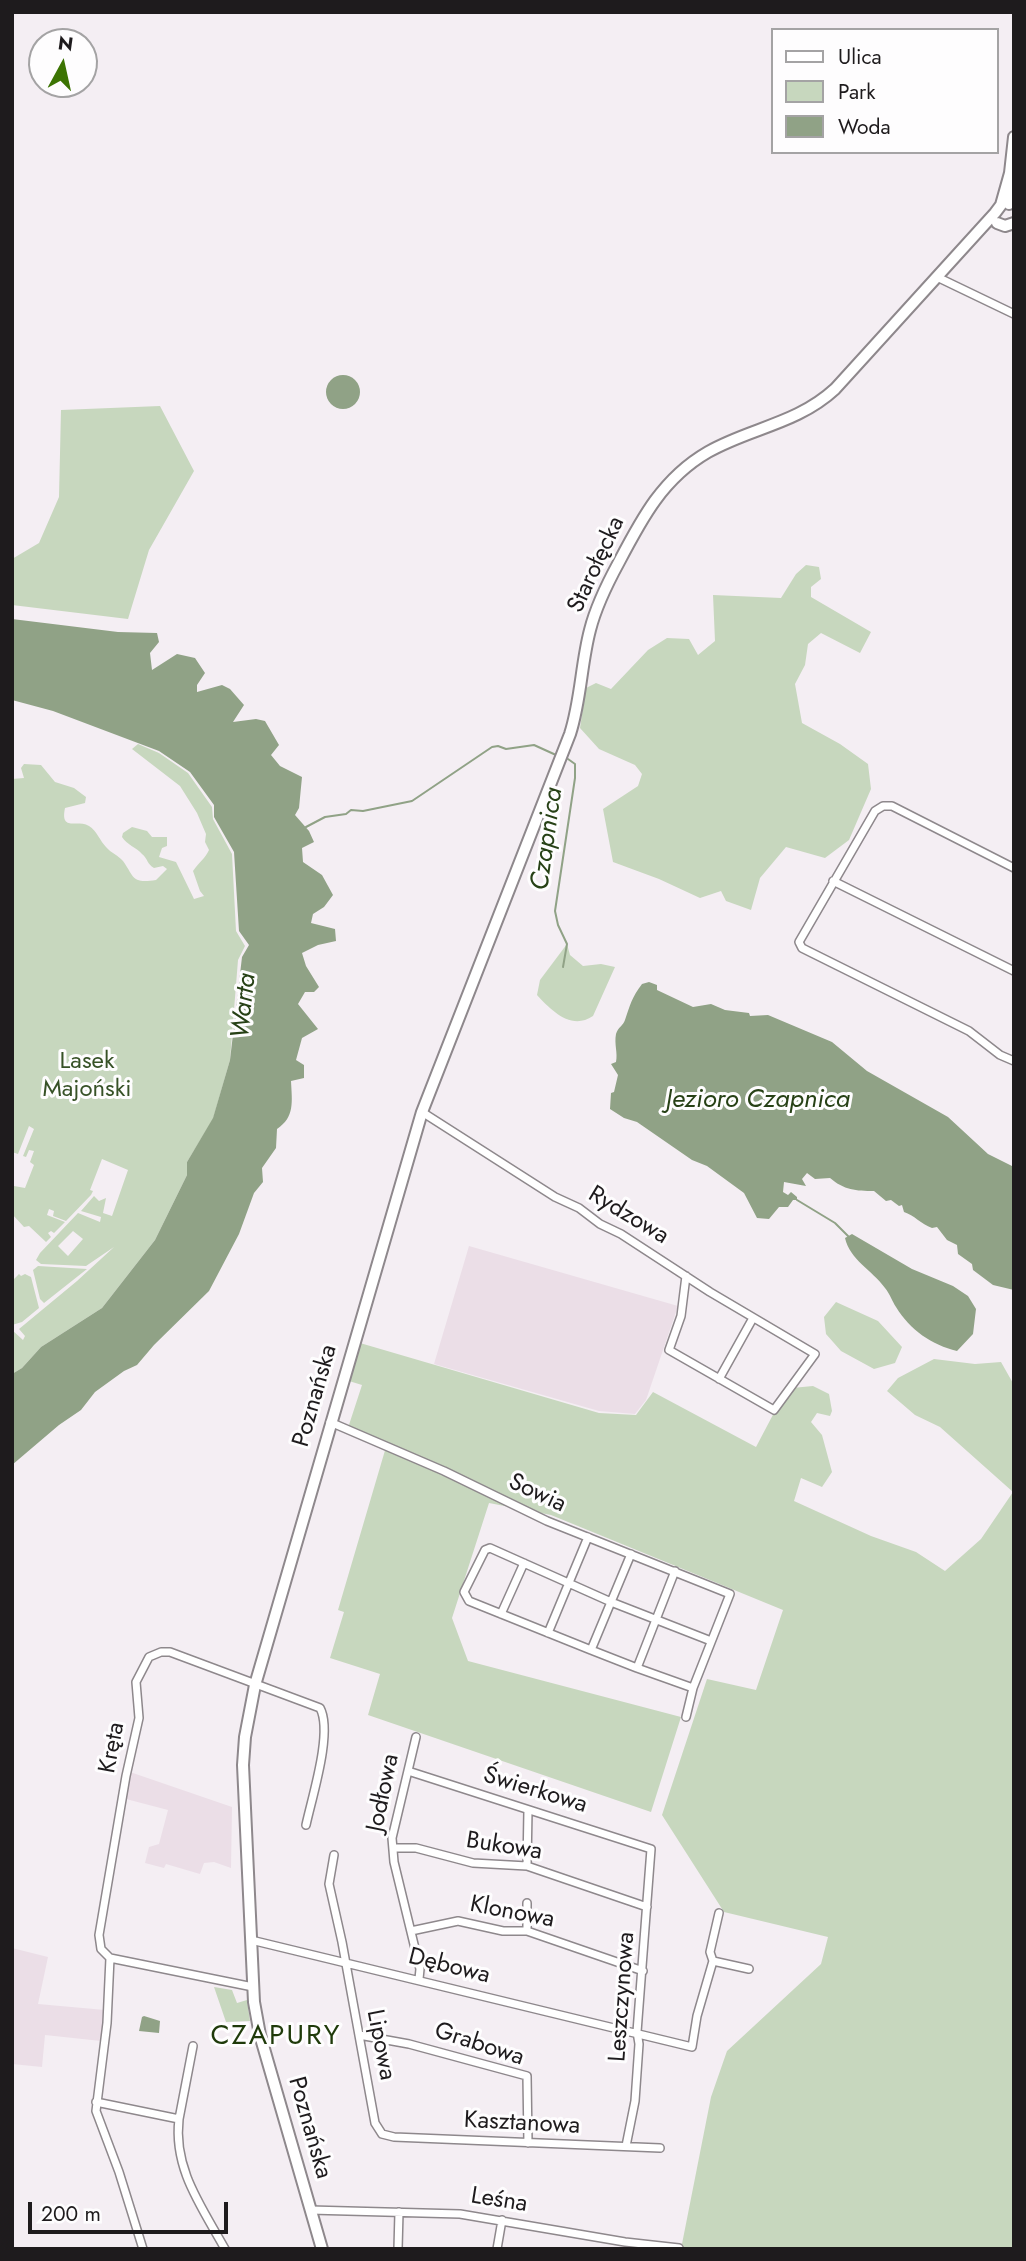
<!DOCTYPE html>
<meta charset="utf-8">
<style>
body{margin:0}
#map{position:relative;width:1026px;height:2261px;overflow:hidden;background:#f4eef3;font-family:Jost,sans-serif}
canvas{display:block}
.frame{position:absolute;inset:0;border:14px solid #1e1b1d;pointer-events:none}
.legend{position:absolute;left:771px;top:28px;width:228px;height:126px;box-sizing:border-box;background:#fefdfe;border:2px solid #a4a3a4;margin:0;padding:9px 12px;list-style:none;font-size:21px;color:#1e1b1d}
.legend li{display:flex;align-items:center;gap:14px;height:35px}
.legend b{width:35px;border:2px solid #a4a3a4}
.north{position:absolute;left:28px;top:28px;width:70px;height:70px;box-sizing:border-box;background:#fefdfe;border:2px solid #a4a3a4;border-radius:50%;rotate:8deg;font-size:19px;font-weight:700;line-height:28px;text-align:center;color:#1e1b1d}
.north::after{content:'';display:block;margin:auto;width:24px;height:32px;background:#3c7403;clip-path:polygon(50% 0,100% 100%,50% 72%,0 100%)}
.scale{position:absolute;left:28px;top:2202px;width:200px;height:32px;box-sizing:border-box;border:4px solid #1e1b1d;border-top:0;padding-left:9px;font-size:21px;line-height:24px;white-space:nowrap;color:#1e1b1d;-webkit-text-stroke:5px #fefdfe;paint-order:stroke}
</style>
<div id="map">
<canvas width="1026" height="2261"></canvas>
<div class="frame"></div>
<ul class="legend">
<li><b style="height:9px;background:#fff"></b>Ulica</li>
<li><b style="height:19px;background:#c7d7be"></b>Park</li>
<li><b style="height:19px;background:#90a286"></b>Woda</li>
</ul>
<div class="north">N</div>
<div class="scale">200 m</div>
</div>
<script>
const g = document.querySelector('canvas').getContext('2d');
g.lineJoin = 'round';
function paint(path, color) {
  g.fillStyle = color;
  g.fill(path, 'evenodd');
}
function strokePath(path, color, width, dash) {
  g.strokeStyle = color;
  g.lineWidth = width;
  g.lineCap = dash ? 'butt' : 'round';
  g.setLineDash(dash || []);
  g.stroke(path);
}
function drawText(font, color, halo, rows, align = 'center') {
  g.font = font + ' Jost,sans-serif';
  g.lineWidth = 6;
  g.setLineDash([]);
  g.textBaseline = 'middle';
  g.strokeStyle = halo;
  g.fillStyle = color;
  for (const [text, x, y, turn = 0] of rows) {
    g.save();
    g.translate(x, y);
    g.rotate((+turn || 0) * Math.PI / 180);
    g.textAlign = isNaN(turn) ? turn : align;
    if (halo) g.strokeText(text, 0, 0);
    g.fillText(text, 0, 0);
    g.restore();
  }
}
paint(new Path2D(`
 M469,1246L678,1306L646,1400L635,1414L599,1411L434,1364Z
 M130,1772L232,1807L231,1868L214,1862L204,1863L200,1874L166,1864L164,1868L145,1863L149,1847L159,1844L168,1810L126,1799Z
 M12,1948L48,1957L38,2004L105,2010L101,2041L45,2035L42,2067L12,2064Z`), '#ebdee7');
paint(new Path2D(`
 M160,406L194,471L149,550L128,619L12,605V559L39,543L59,497L61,410Z
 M806,565L819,567L821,579L811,587V597L871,632L860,653L821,633L808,644L805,665L795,684L802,723L840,744L868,764L871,789L849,840L825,858L786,847L760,878L751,910L726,901L721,891L700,898L659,879L613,862L603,809L638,786L642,774L635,765L599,749L580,728L586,688L596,683L611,689L648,650L667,638L689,639L698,655L715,641L713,595L781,598L796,574Z
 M138,744L159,753L188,773L212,807L213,819L232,854L236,931L245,946L238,960L230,1060L213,1119L187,1162V1175L155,1240L102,1308L41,1347L22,1368L12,1374V1330L23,1340L25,1336L19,1329L77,1281L114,1247L86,1266L41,1264L36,1260L40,1253L78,1213L100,1222L101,1217L81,1211L94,1196L99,1201L106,1198L103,1213L112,1216L128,1170L102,1159L90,1190L93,1191L91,1195L66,1221L53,1216L54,1211L49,1209L47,1215L65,1222L54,1233L51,1231L48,1233L51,1237L46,1242L29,1226L24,1227L12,1214V1192L14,1186L25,1188L34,1165L30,1162L34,1151L29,1150L26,1157L23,1156L34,1129L29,1126L18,1154L12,1152V779L24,778L21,768L24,764L41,765L55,782L74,788L86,797L85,803L65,808C60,832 77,819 89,826C97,831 100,841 106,847C111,853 118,855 123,861C134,876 131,884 156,880L167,869L163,866L154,868C147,864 148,859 142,854C136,847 127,845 122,837L123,833L132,827L147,831L152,837H167V846L162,848L159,857L176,862L194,899L204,896L200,891L193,871C199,862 205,859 209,850L205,842L206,834L197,813L180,786L132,749ZM73,1231L83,1239L68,1256L58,1246Z
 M567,944L570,955L583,966L601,964L615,967L593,1016C571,1031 551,1010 537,995L540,980Z
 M38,1266L87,1269L44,1303L40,1299L33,1270Z
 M25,1274L31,1277L39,1308L22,1322L12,1325V1281L19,1274L21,1276Z
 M836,1302L878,1321L902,1347L895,1363L874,1369L841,1351L826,1334L824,1317Z
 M360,1343L599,1413L636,1415L653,1392L756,1447L776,1409L792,1388L813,1386L829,1394L832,1411L830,1416L817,1413L811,1422L822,1435L832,1472L822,1487L801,1478L794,1501L871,1536L916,1552L945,1571L981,1539L1013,1492L940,1427L915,1415L887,1391L898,1378L934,1359L975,1364L1001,1362L1014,1385V2249H681L711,2097L727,2051L821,1964L828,1937L724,1912L662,1815L707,1679L756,1690L783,1610L551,1515L489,1503L452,1618L468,1661L681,1717L651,1812L368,1715L380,1674L330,1658L344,1612L338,1610L386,1447L347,1431L362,1385L349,1381Z
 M214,1987L232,1990L237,2003L247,2000L250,2021L226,2022Z`), '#c7d7be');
paint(new Path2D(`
 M326 392a17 17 0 1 1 34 0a17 17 0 1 1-34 0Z
 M12,619L118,632L157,633L159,642L150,653L152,670L177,654L195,658L205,673L197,685V692L222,685L230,689L244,705L233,722L256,719L265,721L279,745L271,755L280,766L302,777L299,808L295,815L309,831L314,842L302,848L303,862L322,875L333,895L324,907L313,914L311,923L335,929L336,941L318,945L302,953L306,966L319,987L314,992H305L298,1004L318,1029L302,1038L296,1060L304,1065V1078L291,1081C292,1102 295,1117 277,1129L276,1148L262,1168L263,1182L254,1193L239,1234L209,1291L154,1345L137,1365L124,1371L95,1392L81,1410L59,1425L12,1465V1374L22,1368L41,1347L102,1308L155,1240L187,1175V1162L213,1118L230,1060L242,957L249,945L239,931L234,852L214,817V805L190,772L159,751L53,711L12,700Z
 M649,982L657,985V990L693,1007L711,1004L725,1010L749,1013L750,1016L768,1015L832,1042L867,1071L948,1117L988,1154L1014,1167V1290L993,1285L973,1270L972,1264L958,1254L957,1245L947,1240L937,1227L932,1228C921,1224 914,1215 904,1212L902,1205L899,1206L891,1200L886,1201L874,1191C856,1191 844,1190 830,1178L815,1179L807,1173L802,1179L806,1186L784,1182L783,1192L788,1195L791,1192L797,1197V1200H793L788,1207H779L769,1219L757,1218L744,1193L707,1166L692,1160L637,1122L624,1118L610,1109L611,1093L614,1092L618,1075L611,1064L616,1062C618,1053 614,1044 616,1034C618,1027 623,1026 625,1020C630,1005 632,997 642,984Z
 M852,1234L912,1269L953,1286L968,1296L976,1309L973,1334L957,1351C932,1345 910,1330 896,1307C892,1301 890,1294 885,1288C872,1270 850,1260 845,1238Z
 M144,2016L160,2021L159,2033L139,2031L142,2017Z`), '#90a286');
strokePath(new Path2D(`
 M306,827L325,817L346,814L351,810L363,811L412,801L492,747L498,746L506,749L534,745L556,755
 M563,967L567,944L558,925L555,911L575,778V764L568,759
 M797,1200L835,1223L848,1236`), '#90a286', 2);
const street = new Path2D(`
 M937,277L1014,314
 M1014,868L892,806H883L875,811L799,942L802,948L969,1031L1000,1055L1014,1061
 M833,881L1014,971
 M422,1112L555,1197L579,1208L600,1224L621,1234L710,1292L815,1354L774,1410L669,1350L681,1316L686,1276
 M719,1379L753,1318
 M330,1422L444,1471L547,1521L730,1594L693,1688L686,1717
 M631,1554L591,1650L637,1668L675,1571
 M501,1614L524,1563
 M548,1633L588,1537
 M591,1650L469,1601L464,1592L485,1550L490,1548L611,1602L711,1641
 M637,1668L693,1688
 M416,1737L392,1838L394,1862L420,1969L419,1979
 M408,1771L651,1849L637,2032L639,2044L635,2101L626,2146
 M393,1848H416L473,1863L527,1866L647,1907
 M334,1855L329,1884L342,1942L375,2123L382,2134L394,2137L660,2148
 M527,1866L528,1810
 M411,1931L458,1921L503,1931H527L643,1971
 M527,1931V1903
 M251,1940L692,2047L697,2016L713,1961L749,1969
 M110,1958L107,2023L96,2111L119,2172L143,2249
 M713,1961L710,1952L719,1913
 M253,1987L110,1958L101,1949L99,1935L126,1776L139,1718L136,1682L149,1657L161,1652H170L320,1708C333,1732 312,1797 306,1825
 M359,2035L409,2044L527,2076L528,2143
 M96,2102L179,2119C173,2169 202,2207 225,2249
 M179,2119L193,2046
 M310,2210L460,2214L625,2242L679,2248
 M398,2249L399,2212
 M497,2249L502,2220`);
const secondary = new Path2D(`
 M1009,204L1010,173L1014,137
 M997,223L1005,226L1014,223
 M322,2249L260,2035L254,2002L243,1765L245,1737L255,1685L422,1112L570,734C581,700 581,664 590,630C596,606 607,584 619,562C642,518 663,478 708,452C750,428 797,424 835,389L995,213L1001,205L1010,173`);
strokePath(street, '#8e888c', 10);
strokePath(secondary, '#8e888c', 14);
strokePath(street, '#fff', 7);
strokePath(secondary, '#fff', 10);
drawText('24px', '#1e1b1d', '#fefdfe', [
 ["Starołęcka",597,565,-65],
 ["Rydzowa",628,1216,31],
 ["Poznańska",316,1396,-74],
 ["Sowia",537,1494,25],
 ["Kręta",113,1748,-79],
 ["Świerkowa",535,1791,17],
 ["Jodłowa",384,1793,-78],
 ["Bukowa",504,1847,9],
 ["Klonowa",512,1913,11],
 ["Dębowa",449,1967,14],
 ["Leszczynowa",623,1997,-86],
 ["Lipowa",380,2045,79],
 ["Grabowa",479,2045,18],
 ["Kasztanowa",522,2124,3],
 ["Poznańska",309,2128,74],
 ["Leśna",499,2201,9]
]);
drawText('24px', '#375227', '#fefdfe', [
 ["Lasek",87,1062],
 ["Majoński",87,1090]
]);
drawText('italic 26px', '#274116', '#fefdfe', [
 ["Czapnica",548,839,-82],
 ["Warta",245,1006,-84],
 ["Jezioro Czapnica",758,1101]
]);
g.letterSpacing = '2px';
drawText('28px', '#1f3a0a', '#fefdfe', [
 ["CZAPURY",276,2037]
]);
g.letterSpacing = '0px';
</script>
